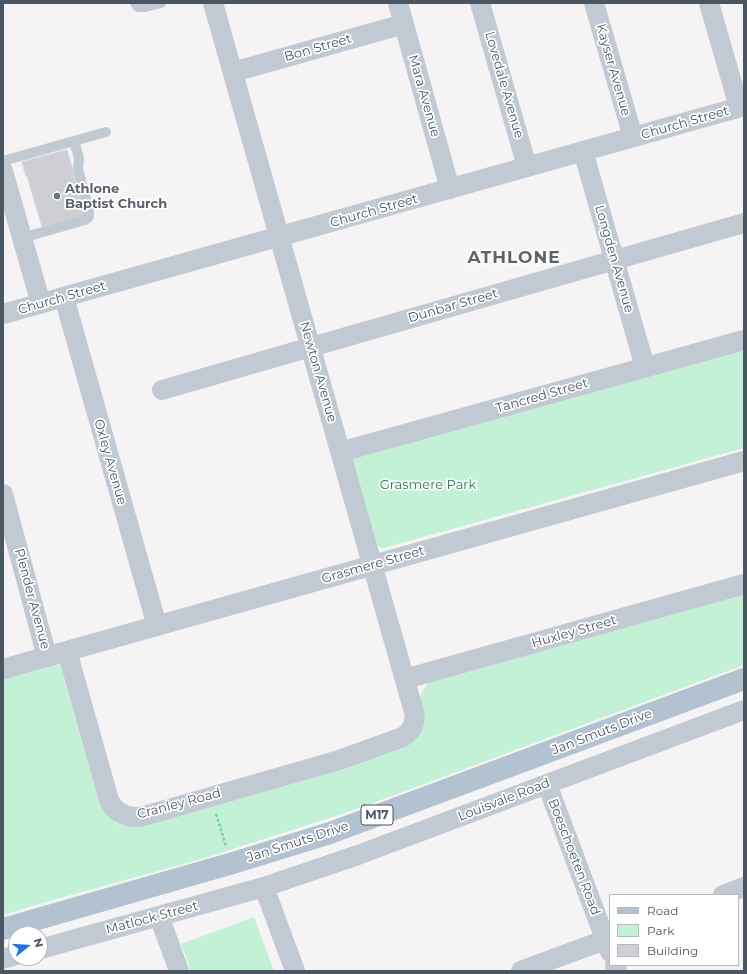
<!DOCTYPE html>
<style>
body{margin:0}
#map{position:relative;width:747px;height:974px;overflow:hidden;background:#f5f3f3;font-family:Montserrat,sans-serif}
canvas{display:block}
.frame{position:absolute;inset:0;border:4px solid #4a5661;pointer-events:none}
.legend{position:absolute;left:609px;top:894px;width:130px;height:72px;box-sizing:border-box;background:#fff;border:1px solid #b7bbc0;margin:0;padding:5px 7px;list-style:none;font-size:12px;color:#4a5661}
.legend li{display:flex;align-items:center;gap:8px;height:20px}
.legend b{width:20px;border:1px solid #b7bbc0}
.north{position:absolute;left:8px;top:926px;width:40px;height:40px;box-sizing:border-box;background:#fff;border:1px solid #b7bbc0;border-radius:50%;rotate:73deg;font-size:11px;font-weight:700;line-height:16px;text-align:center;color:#4a5661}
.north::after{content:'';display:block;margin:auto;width:14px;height:18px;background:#1a73e8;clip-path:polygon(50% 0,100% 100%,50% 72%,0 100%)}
</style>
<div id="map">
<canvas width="747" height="974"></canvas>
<div class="frame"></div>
<ul class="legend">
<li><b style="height:5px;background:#b3c2d1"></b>Road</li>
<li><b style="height:11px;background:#c3f1d5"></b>Park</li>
<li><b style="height:11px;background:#cdcfd5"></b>Building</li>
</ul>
<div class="north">N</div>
</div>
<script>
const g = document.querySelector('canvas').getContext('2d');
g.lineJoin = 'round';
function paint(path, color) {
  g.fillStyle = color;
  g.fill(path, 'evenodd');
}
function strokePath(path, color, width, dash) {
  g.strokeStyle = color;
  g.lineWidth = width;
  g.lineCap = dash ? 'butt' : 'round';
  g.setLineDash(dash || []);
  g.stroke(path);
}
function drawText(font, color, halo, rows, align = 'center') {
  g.font = font + ' Montserrat,sans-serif';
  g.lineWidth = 3.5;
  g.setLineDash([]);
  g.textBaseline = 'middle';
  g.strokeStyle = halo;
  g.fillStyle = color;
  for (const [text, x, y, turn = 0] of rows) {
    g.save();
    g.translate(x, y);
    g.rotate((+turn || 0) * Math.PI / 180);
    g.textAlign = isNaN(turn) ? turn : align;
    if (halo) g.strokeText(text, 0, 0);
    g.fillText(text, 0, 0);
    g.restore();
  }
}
paint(new Path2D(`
 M744,346V448L383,548L376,546L351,458Z
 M744,592V665L354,810L205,858L35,905L3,915V676L59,661L97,794L110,818L119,825L129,826L408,743C412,725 417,691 431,681Z
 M254,917L274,971H191L181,944Z`), '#c3f1d5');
const building = new Path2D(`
 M67,150L86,215L42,227L27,176L26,177L22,162Z`);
paint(building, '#cdcfd5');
strokePath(building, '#d7d9de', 1);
strokePath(new Path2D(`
 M216,814L226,846`), '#7ad0a6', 2.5, [3, 2]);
strokePath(new Path2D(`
 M135,3L138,7H146L161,3
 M3,161L106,132
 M22,238L85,220L89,217V210L78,169L79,158L74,141`), '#c1cad2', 10);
strokePath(new Path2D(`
 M398,3L450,189
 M480,3L527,167
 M594,3L633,137
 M709,3L739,107
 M233,72L404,24
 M583,151L645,367
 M3,171L41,304
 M64,297L157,626
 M3,314L744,106
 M162,390L311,347L744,223
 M340,452L744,340
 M3,494L47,657
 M67,651L109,800C116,815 129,819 144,816L339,760L403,737C412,731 416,723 414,712L213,3
 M3,669L744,461
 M405,679L744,584
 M547,784L610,952
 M264,887L295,971
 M723,895L744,887
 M159,916L179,971
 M40,949L264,887L358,855L744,710
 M3,959L16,955
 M615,965L617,971
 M521,971L610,938`), '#c1cad2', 20);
strokePath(new Path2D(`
 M3,929L233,863L330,833L744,679`), '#b3c2d1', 22);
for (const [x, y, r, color] of [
 [57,196,4,"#6b7280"]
]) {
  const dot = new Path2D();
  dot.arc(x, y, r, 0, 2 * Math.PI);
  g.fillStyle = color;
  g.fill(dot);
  strokePath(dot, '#fff', 1.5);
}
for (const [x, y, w] of [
 [377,815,32]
]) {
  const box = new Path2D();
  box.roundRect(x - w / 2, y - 10, w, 20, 3);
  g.fillStyle = '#fff';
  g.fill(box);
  strokePath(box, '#4a5661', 1);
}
drawText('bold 12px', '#4a5661', null, [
 ["M17",377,815]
]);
drawText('13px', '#4a5661', '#fff', [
 ["Bon Street",318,48,-16],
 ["Kayser Avenue",613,70,74],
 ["Lovedale Avenue",504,85,74],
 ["Mara Avenue",424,96,74],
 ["Church Street",685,123,-16],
 ["Church Street",374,211,-16],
 ["Longden Avenue",614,259,74],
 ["Church Street",62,298,-16],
 ["Dunbar Street",453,306,-16],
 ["Newton Avenue",318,372,74],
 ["Tancred Street",542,396,-16],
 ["Oxley Avenue",110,462,74],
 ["Grasmere Street",373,565,-16],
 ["Plender Avenue",32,599,75],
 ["Huxley Street",574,632,-16],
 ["Jan Smuts Drive",602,732,-21],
 ["Louisvale Road",504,800,-21],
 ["Cranley Road",179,804,-15],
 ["Jan Smuts Drive",298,842,-18],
 ["Boeschoeten Road",574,857,69],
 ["Matlock Street",152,918,-15]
]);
drawText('bold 13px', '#5b616d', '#fff', [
 ["Athlone",65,189],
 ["Baptist Church",65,204]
], 'left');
drawText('13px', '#17864f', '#fff', [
 ["Grasmere Park",428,485]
]);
g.letterSpacing = '1px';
drawText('bold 17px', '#5f6368', '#fff', [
 ["ATHLONE",514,258]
]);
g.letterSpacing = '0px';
</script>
